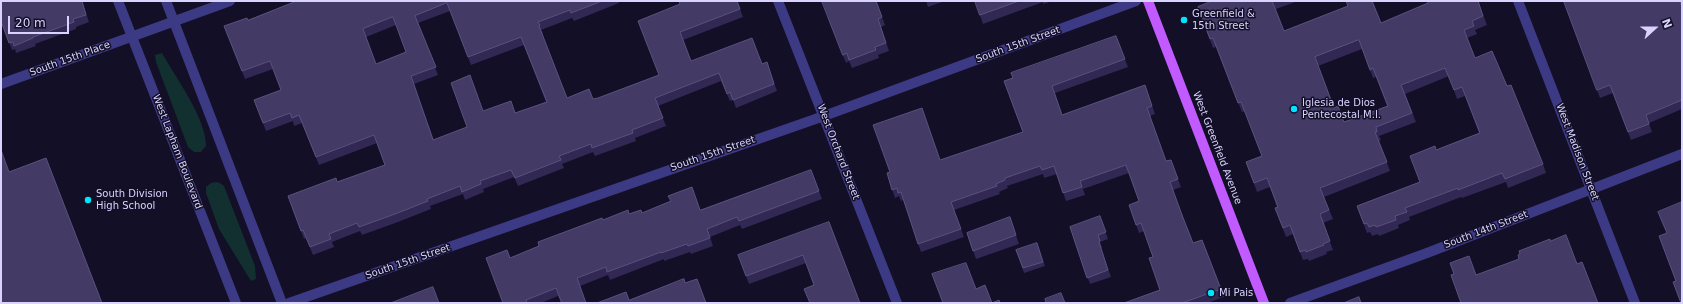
<!DOCTYPE html>
<style>
body{margin:0}
#map{position:relative;width:1683px;height:304px;overflow:hidden;background:#130f26;font-family:"DejaVu Sans",sans-serif}
canvas{display:block}
.frame{position:absolute;inset:0;border:2px solid #d9d4ff;pointer-events:none}
.north{position:absolute;left:1635px;top:8px;width:40px;height:40px;-webkit-text-stroke:3px #130f26;paint-order:stroke;rotate:69deg;font-size:11px;font-weight:700;line-height:16px;text-align:center;color:#d9d4ff}
.north::after{content:'';display:block;margin:auto;width:14px;height:18px;background:#d9d4ff;clip-path:polygon(50% 0,100% 100%,50% 72%,0 100%)}
.scale{position:absolute;left:8px;top:16px;width:61px;height:18px;box-sizing:border-box;border:2px solid #d9d4ff;border-top:0;padding-left:5px;font-size:12px;line-height:14px;white-space:nowrap;color:#d9d4ff;-webkit-text-stroke:3px #130f26;paint-order:stroke}
</style>
<div id="map">
<canvas width="1683" height="304"></canvas>
<div class="frame"></div>
<div class="north">N</div>
<div class="scale">20 m</div>
</div>
<script>
const g = document.querySelector('canvas').getContext('2d');
g.lineJoin = 'round';
function paint(path, color) {
  g.fillStyle = color;
  g.fill(path, 'evenodd');
}
function strokePath(path, color, width, dash) {
  g.strokeStyle = color;
  g.lineWidth = width;
  g.lineCap = dash ? 'butt' : 'round';
  g.setLineDash(dash || []);
  g.stroke(path);
}
function drawText(font, color, halo, rows, align = 'center') {
  g.font = font + ' "DejaVu Sans",sans-serif';
  g.lineWidth = 3;
  g.setLineDash([]);
  g.textBaseline = 'middle';
  g.strokeStyle = halo;
  g.fillStyle = color;
  for (const [text, x, y, turn = 0] of rows) {
    g.save();
    g.translate(x, y);
    g.rotate((+turn || 0) * Math.PI / 180);
    g.textAlign = isNaN(turn) ? turn : align;
    if (halo) g.strokeText(text, 0, 0);
    g.fillText(text, 0, 0);
    g.restore();
  }
}
paint(new Path2D(`
 M162,53C176,78 206,118 206,146L201,152H194L188,147L156,62L155,55Z
 M216,182L220,183L224,186L255,266L256,279L251,281L219,229L206,193V187L211,183Z`), '#12302f');
strokePath(new Path2D(`
 M118,1L236,303
 M166,1L282,303
 M778,1L897,303
 M1518,1L1635,303
 M1,84L230,1
 M289,303L824,116L1136,1
 M1290,303L1427,253L1682,154`), '#3d3a85', 10);
strokePath(new Path2D(`
 M1148,1L1264,303`), '#c25bff', 10);
paint(new Path2D(`
 M1,1H82L89,22L76,27V29L35,44L36,46L16,53L15,49L12,50L3,26L1,27Z
 M297,1H618L619,3L574,21L572,18L541,30L543,33L542,34L567,98L593,99L598,98L659,75L680,5L679,1H737L743,17L683,40L691,61L762,64L767,62L777,91L736,108L733,100L730,101L721,81L658,106L666,126L635,138L636,141L595,156L593,152L562,164L564,168L518,186L514,177L483,189L484,192L465,200L463,194L430,206L431,209L398,222L362,235L360,231L332,242L334,247L313,255L306,238L304,239L288,196L337,182L385,165L377,143L319,165L302,123L294,126L293,121L266,131L254,100L281,90L273,69L245,79L224,26L248,20ZM450,11L471,65L524,45L546,102L515,113L483,111L467,127L434,140L414,84L438,75L418,23ZM396,25L406,52L376,64L366,37Z
 M876,1L885,25L881,27L889,51L878,55L879,58L852,68L849,61L846,63L827,16Z
 M926,1H945L928,7Z
 M975,1H1053L1043,4V2L983,24Z
 M1212,1H1298L1276,9L1284,31L1348,6L1346,1H1375L1373,2L1381,23L1478,1L1487,25L1475,30L1477,34L1467,38L1475,58L1507,86L1543,164L1546,173L1508,188L1506,182L1462,198L1461,197L1409,217L1410,220L1398,225L1399,228L1379,236L1378,234L1372,236L1370,232L1367,233L1357,206L1420,182L1436,150L1479,133L1465,96L1457,99L1449,76L1405,94L1416,122L1379,136L1381,140L1379,141L1390,171L1324,197L1333,219L1323,223L1333,250L1326,252L1327,254L1309,261L1308,259L1303,260L1293,234L1286,237L1275,208L1277,207L1270,187L1257,192L1246,162L1262,156L1245,111L1242,112L1216,47L1213,48L1198,7ZM1362,49L1373,78L1376,77L1387,106L1344,122L1334,108L1318,66Z
 M1563,1H1682V109L1649,123L1652,132L1631,140L1613,93L1600,98Z
 M1116,36L1128,67L1055,93L1062,115L1145,85L1155,114L1150,116L1166,161L1171,160L1181,187L1173,190L1183,217L1193,243L1202,240L1224,297L1207,303H1124L1160,290L1153,257L1144,231L1139,233L1129,205L1139,201L1129,173L1083,189L1085,195L1066,201L1057,174L1044,178L1043,174L1007,186L1008,188L999,192L1000,194L954,210L964,237L921,252L903,200L901,201L899,196L895,198L887,173L940,160L1023,132L1004,81Z
 M811,170L822,199L742,229L740,225L710,237L713,246L691,254L690,252L664,261V259L610,280L608,275L580,286L586,303H561L558,296L541,303H503L510,258L539,246L603,220L629,214L642,213L700,210Z
 M1100,216L1108,239L1100,242L1102,248H1101L1111,277L1090,284L1070,227Z
 M1010,217L1019,244L976,259L967,233Z
 M829,222L860,303L814,285L806,263L749,284L738,255Z
 M1037,243L1045,266L1024,273L1016,250Z`), '#312854');
const building = new Path2D(`
 M1,1H82L86,15L73,19L74,22L33,37V38L14,46L13,42L9,43L1,21Z
 M297,1H602L571,13L570,10L538,22L540,25L539,26L567,98L589,89L593,99L598,98L659,75L638,21L680,4L679,1H737L740,9L680,32L691,61L752,38L762,64L767,62L774,84L733,100L730,92L727,94L719,73L655,98L663,118L632,130L633,133L592,148L591,144L559,156L561,160L515,178L511,170L480,181L481,184L462,192L460,186L427,199L428,201L395,214L359,227L357,223L329,234L331,239L310,247L303,230L301,231L288,196L336,178L337,182L385,165L374,135L316,157L299,115L292,118L290,113L263,123L254,100L281,90L270,61L242,71L224,26L247,18L248,20ZM447,3L468,57L521,37L547,102L515,113L511,101L483,111L470,75L451,83L467,127L433,140L411,76L436,67L415,16ZM393,17L406,52L376,64L363,29Z
 M822,1H876L882,17L878,19L886,43L875,47L876,50L849,60L847,53L843,55Z
 M975,1H1019L980,15Z
 M1212,1H1272L1284,31L1348,6L1346,1H1372L1381,23L1428,3L1427,1H1478L1483,16L1472,21L1474,26L1464,30L1475,58L1492,51L1507,86L1511,85L1543,164L1505,179L1502,173L1458,190V188L1405,208L1407,212L1395,216L1396,220L1376,227L1375,225L1369,227L1367,223L1364,224L1357,206L1420,182L1410,156L1435,146L1436,150L1480,133L1462,87L1454,90L1445,68L1401,85L1412,113L1376,127L1377,132H1375L1387,162L1320,188L1329,210L1320,214L1330,241L1323,244L1324,245L1306,252L1305,250L1300,252L1290,225L1283,228L1275,208L1278,207L1267,178L1254,183L1246,162L1262,156L1241,102L1238,103L1213,38L1210,39L1198,7ZM1359,40L1370,70L1373,68L1388,106L1344,122L1338,106L1334,108L1315,57Z
 M1564,1H1682V2L1680,3L1682,6V100L1646,115L1649,124L1628,132L1610,85L1597,90Z
 M1116,36L1125,59L1052,86L1062,115L1145,85L1152,106L1147,108L1166,161L1171,160L1178,179L1170,182L1182,215L1193,243L1202,240L1221,289L1182,303H1124L1160,290L1149,258L1153,257L1141,223L1136,225L1129,205L1139,201L1126,165L1080,181L1082,187L1063,193L1054,166L1042,170L1040,166L1005,178V180L996,184L997,186L951,202L961,229L918,244L901,192L898,193L897,188L892,190L887,173L890,172L873,125L922,108L940,160L1023,132L1004,81L1013,78L1011,73Z
 M1,150L9,172L46,158L102,303H1Z
 M811,170L819,191L739,221L737,217L707,229L710,238L688,246L687,244L661,253V252L607,272L606,267L577,278L586,303H562L556,288L526,300L527,303H503L486,258L507,250L510,258L539,246L538,242L602,218L603,220L628,210L629,214L641,210L642,213L671,201L668,196L692,187L700,210Z
 M1682,202V303H1681L1673,282L1676,281L1659,236L1667,233L1658,212Z
 M1100,216L1106,232L1098,235L1100,241L1099,242L1108,270L1087,278L1070,227Z
 M1010,217L1016,235L973,251L967,233Z
 M829,222L860,303H810L804,289L814,285L803,255L746,276L738,255Z
 M1566,235L1577,264L1582,262L1598,303H1461L1451,275L1454,274L1450,263L1469,256L1476,275L1519,259L1518,255L1520,254L1519,251L1550,239V241Z
 M1037,243L1043,262L1023,268L1016,250Z
 M966,263L976,289L985,285L992,303L999,300L1000,303H943L932,274Z
 M684,279L685,283L697,279L706,303H597L626,292L629,300Z
 M433,287L439,303H391Z
 M1061,293L1065,303H1046L1045,299Z
 M1359,297L1361,303H1344Z`);
paint(building, '#433a66');
strokePath(building, '#5a527e', 1);
for (const [x, y, r, color] of [
 [1184,20,4,"#00e5ff"],
 [1294,109,4,"#00e5ff"],
 [88,200,4,"#00e5ff"],
 [1211,293,4,"#00e5ff"]
]) {
  const dot = new Path2D();
  dot.arc(x, y, r, 0, 2 * Math.PI);
  g.fillStyle = color;
  g.fill(dot);
  strokePath(dot, '#130f26', 1.5);
}
drawText('10px', '#d9d4ff', '#130f26', [
 ["Greenfield &",1192,14],
 ["15th Street",1192,26],
 ["Iglesia de Dios",1302,103],
 ["Pentecostal M.I.",1302,115],
 ["South Division",96,194],
 ["High School",96,206],
 ["Mi Pais",1219,293]
], 'left');
drawText('10px', '#d9d4ff', '#130f26', [
 ["South 15th Street",1018,45,-20],
 ["South 15th Place",70,59,-20],
 ["West Greenfield Avenue",1217,148,69],
 ["West Lapham Boulevard",177,152,69],
 ["West Orchard Street",838,152,69],
 ["West Madison Street",1577,152,69],
 ["South 15th Street",713,154,-19],
 ["South 14th Street",1486,230,-21],
 ["South 15th Street",408,262,-19]
]);
</script>
